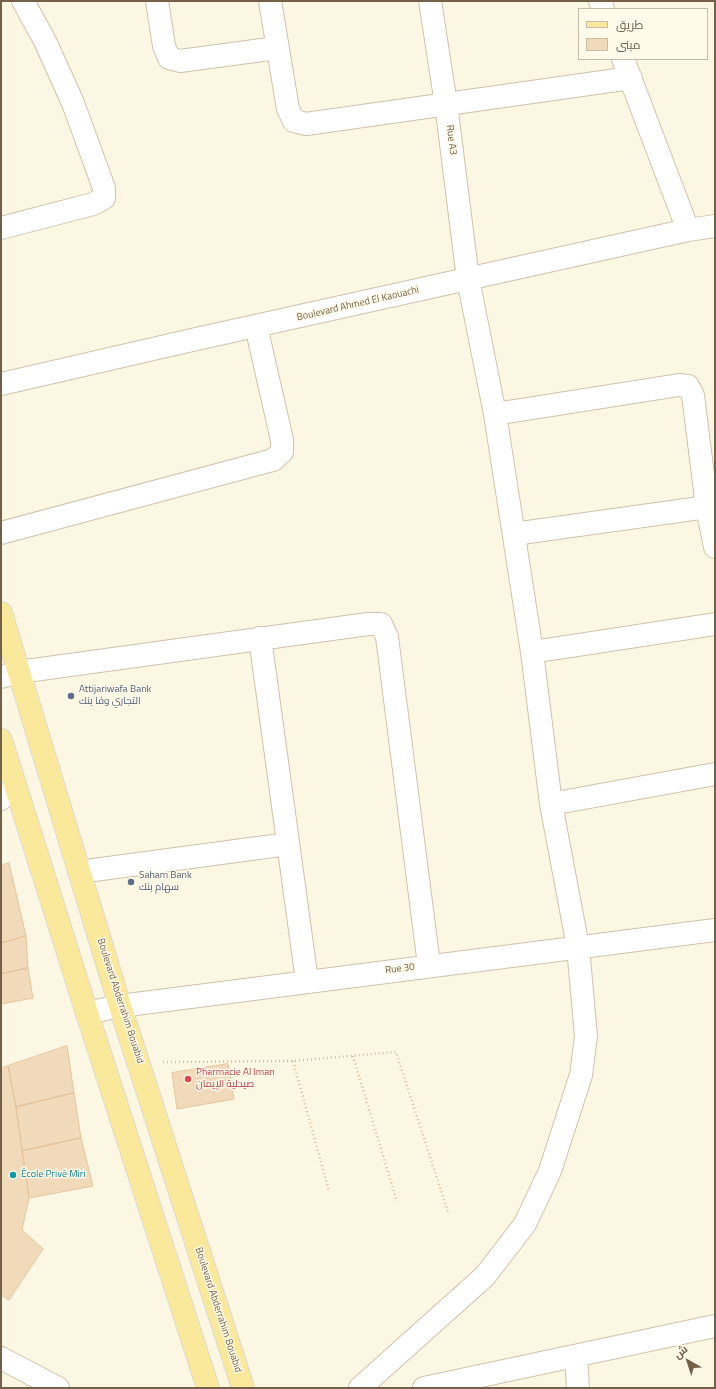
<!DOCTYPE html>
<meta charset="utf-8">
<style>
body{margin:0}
#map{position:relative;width:716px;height:1389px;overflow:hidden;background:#fcf7e3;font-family:"Titillium Web",Cairo,sans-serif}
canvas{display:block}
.frame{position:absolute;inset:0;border:2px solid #746049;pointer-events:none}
.legend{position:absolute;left:578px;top:8px;width:130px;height:52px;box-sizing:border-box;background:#fffae9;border:1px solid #c7bca9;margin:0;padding:5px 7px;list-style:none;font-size:12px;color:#746049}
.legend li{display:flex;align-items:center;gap:8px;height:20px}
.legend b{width:20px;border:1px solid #c7bca9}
.north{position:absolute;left:668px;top:1341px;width:40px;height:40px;-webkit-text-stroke:3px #fffae9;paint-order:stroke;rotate:321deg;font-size:11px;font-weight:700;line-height:16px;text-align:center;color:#746049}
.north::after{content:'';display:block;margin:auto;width:14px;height:18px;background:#746049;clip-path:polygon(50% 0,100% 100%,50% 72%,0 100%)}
</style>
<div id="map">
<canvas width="716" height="1389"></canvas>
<div class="frame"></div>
<ul class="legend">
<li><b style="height:5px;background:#fae89b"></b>طريق</li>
<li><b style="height:11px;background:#f1daba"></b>مبنى</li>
</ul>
<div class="north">ش</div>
</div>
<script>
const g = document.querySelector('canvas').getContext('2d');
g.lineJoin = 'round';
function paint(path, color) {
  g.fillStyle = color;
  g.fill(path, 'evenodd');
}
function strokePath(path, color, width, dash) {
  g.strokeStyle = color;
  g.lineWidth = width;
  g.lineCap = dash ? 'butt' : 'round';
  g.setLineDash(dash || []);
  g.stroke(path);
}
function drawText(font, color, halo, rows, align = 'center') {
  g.font = font + ' "Titillium Web",Cairo,sans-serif';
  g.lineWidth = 3;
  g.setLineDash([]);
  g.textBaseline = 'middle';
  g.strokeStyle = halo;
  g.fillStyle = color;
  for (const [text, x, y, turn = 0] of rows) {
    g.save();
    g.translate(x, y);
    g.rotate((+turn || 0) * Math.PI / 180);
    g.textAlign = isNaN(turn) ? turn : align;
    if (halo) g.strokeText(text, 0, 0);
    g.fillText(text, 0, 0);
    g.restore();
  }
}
const building = new Path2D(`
 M9,863L26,936L1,943V866Z
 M26,936L28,968L1,974V943Z
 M28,968L33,998L1,1004V974Z
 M67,1046L74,1093L16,1107L8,1066Z
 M228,1064L234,1099L177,1109L172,1073Z
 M8,1066L16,1107L29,1198L22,1230L43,1249L9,1300L1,1295V1069Z
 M74,1093L81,1138L22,1151L16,1107Z
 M81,1138L93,1186L29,1198L22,1151Z`);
paint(building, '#f1daba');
strokePath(building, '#e4c49b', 1);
const minor = new Path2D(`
 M157,1L164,46L169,58L180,61L277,48
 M270,1L288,109L294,121L306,124L631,78
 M600,1L603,9
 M623,59L688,230
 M1,228L93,204L104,198V188L73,103L45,41L23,1
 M1,384L192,340L688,230L715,226
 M495,414L679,385L688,386L693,395L707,507L715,547
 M1,533L273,460L282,452V440L256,326
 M514,534L707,507
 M260,638L307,981
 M532,652L715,624
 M1,677L19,672L368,624H381L387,637L429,965
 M1,799L14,782
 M551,804L715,774
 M79,872L288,844
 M87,1013L120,1006L715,930
 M576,1356L578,1388
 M1,1358L58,1388
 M360,1388L485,1276L525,1224L550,1171L581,1075L586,1036L578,947L551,804L532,652L495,414L468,279L446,104L430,1
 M424,1388L715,1326`);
const major = new Path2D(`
 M1,613L120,1006L243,1388
 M1,740L87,1013L208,1388`);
strokePath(minor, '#cfc2ac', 24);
strokePath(major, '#ded9d3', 24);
strokePath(new Path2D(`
 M353,1056L397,1202
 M293,1061L329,1191
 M163,1062L293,1061L396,1052L448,1212`), '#d6be9e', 2.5, [1, 3]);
strokePath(minor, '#fff', 22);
strokePath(major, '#fae89b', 22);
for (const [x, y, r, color] of [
 [71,696,4,"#5c6f8a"],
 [131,882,4,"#5c6f8a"],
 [188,1079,4,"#e0444e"],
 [13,1175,4,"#0f9aa8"]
]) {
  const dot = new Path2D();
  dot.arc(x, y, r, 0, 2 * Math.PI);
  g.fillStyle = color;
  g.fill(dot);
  strokePath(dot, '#fffae9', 1.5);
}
drawText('10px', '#746049', '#fffae9', [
 ["Rue A3",451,140,83],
 ["Boulevard Ahmed El Kaouachi",358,304,-13],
 ["Rue 30",400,969,-7],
 ["Boulevard Abderrahim Bouabid",120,1001,72],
 ["Boulevard Abderrahim Bouabid",218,1310,72]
]);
drawText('10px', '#4e5e75', '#fffae9', [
 ["Attijariwafa Bank",79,690],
 ["التجاري وفا بنك",79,702],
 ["Saham Bank",139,876],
 ["سهام بنك",139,888]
], 'left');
drawText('10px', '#be3a42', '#fffae9', [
 ["Pharmacie Al Iman",196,1073],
 ["صيدلية الإيمان",196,1085]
], 'left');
drawText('10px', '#0d838f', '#fffae9', [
 ["École Privé Miri",21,1175]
], 'left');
</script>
